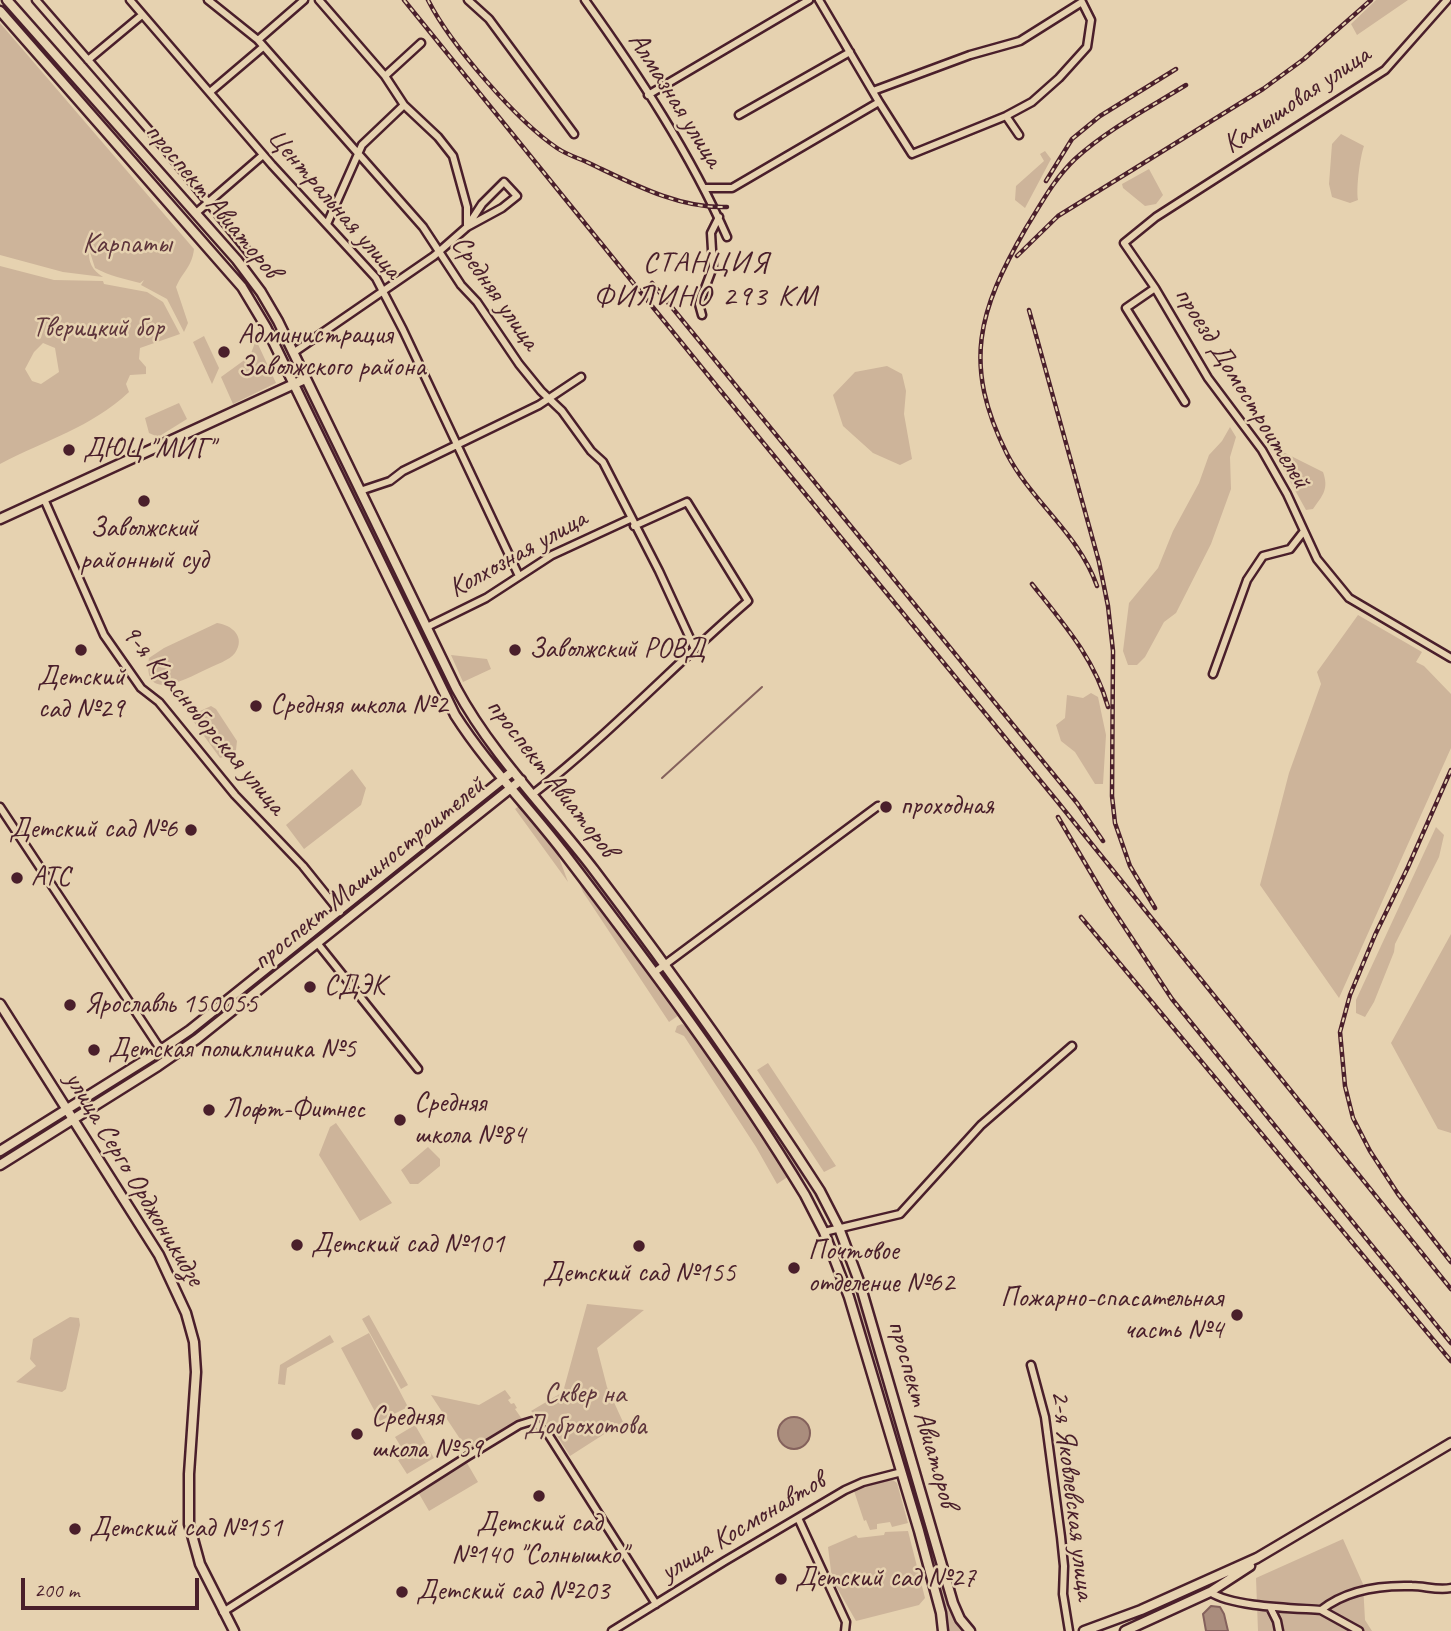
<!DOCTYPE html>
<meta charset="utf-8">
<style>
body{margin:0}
#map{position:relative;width:1451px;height:1631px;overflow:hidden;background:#e6d2b0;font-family:Caveat,sans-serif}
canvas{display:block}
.scale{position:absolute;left:21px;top:1578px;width:178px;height:32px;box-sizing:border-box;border:4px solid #4a1f2b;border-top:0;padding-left:9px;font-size:21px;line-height:24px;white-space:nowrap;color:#4a1f2b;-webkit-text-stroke:5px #e6d2b0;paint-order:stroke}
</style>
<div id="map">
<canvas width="1451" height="1631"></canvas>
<div class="scale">200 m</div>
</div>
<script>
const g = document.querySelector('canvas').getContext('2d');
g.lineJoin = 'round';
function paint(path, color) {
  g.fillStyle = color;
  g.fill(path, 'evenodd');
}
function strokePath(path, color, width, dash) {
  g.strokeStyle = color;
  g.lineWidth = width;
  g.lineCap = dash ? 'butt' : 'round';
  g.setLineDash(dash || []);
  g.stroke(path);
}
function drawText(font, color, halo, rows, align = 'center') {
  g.font = font + ' Caveat,sans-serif';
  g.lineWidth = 5;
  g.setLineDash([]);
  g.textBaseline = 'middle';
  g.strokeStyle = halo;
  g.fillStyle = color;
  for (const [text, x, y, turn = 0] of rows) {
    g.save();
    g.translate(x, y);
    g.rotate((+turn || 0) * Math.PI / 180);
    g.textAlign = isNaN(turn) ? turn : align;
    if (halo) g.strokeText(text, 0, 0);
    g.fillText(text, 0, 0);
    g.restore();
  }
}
paint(new Path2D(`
 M1376,0H1408L1357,35L1351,24Z
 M0,23L194,249C192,267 183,271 176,287L188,323L184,332L167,299L141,285L144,280L140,283C124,279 110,276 95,268L89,249C88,262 92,270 103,277L63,272L0,255Z
 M1341,134L1364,146C1360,157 1356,188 1358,200L1350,203L1332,197L1329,184L1332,144Z
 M1045,151L1051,159L1025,208L1015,200L1016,186L1044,161L1040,154Z
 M1149,169L1163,195L1156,204L1145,206L1123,188L1122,184Z
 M0,266L54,280L103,281L104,284L147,292L163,302L180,334L140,348L139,359L146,367V374L130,375L126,384L129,392C89,429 47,439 0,464ZM43,343L55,348L59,372L41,384L32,381L25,369L34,352Z
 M204,336L219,368L212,384L193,342Z
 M256,340L276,383L233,404L221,377L250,356Z
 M887,366L902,374L906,391L904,414L912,459L900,465L873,453L843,426L833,395L855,372Z
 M303,384L454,694L450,696L300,385Z
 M179,403L187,419L158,437L149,433L145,418Z
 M1230,427L1236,437L1230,457L1231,489L1211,544L1176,613L1164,622L1145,657L1137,665H1128L1123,651L1129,603L1158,568L1173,531L1199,483L1209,455L1222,441Z
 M1285,453L1323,472C1329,489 1323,495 1313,509L1306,510L1281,465L1278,455Z
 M1358,615L1422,652L1416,662L1424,666L1451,694V748L1339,998L1260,885L1289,773L1321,684L1317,672Z
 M217,623C232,625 246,637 235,653C230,660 215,665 207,669C186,679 142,704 149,658L164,648Z
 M451,655L487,659L491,669L463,682Z
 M1091,693L1098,697L1106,735L1103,784H1095L1075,752L1061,741L1056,725L1065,718L1067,695L1083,698Z
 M211,706L216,709L237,741L236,750L228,756L220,758L194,722L198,712Z
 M352,769L366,788L361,805L304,849L286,825Z
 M524,791L585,864L657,959L652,962L582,867L521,794Z
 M488,797L490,799L194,1036L82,1109L80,1107L193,1034Z
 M519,806L557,852L568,882L515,809Z
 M1436,827L1444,835L1439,857L1395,944L1394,952L1374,1002L1365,1017L1356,1013V1000Z
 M577,878L679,1015L669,1022L583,892Z
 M1451,934V1133L1438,1129L1391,1043Z
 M666,973L807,1180L827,1216L806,1182L790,1163L662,976Z
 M682,1024L687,1027L789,1176L777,1184L756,1147L684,1036L675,1032L677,1026Z
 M768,1063L836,1166L824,1172L757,1070Z
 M336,1123L392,1203L360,1221L319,1155L330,1127Z
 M428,1147L440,1159V1166L418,1184H410L401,1170Z
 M860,1299L946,1597L951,1611L963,1631H948L944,1605L923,1530L855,1300Z
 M587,1304L644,1310L597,1348L607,1387L623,1422L570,1456L554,1431L531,1411L563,1392Z
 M369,1315L408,1385L401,1389L362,1319Z
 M70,1317L79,1318L80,1325L66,1389L62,1392L16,1382L36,1366L30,1359L33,1339Z
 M369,1333L408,1407L380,1421L341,1348Z
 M330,1335L334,1342L287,1368L285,1385L278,1384L280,1365Z
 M505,1390L511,1398L508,1400L511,1404L514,1403L517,1408L515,1409L522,1419L470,1449L466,1448L431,1395L479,1405Z
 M415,1425L434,1458L407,1474L398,1460L406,1455L395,1437Z
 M467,1463L478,1482L429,1511L418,1492Z
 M893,1480L897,1483L908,1523L892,1527L890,1522L877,1524V1529L870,1530L866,1520L864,1521L854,1491L855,1487L871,1481Z
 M908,1531L925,1598L919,1605L856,1621L832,1579L828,1547L856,1535L858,1538L884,1535L885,1532Z
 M1343,1539L1363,1584L1365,1620L1372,1631H1258L1256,1578Z`), '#cdb49a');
const water = new Path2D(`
 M778 1433a16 16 0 1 1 32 0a16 16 0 1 1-32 0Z
 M1211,1606L1220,1607L1224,1614L1228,1631H1206L1203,1614Z`);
paint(water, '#aa8d7d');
strokePath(water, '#84615c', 2);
strokePath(new Path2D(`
 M662,778L762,687`), '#84615c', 2);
const street = new Path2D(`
 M36,0L156,138L250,254
 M130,0L272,165L376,278L403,330L519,576
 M208,0L258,40L423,227L461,285L477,302L519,364L541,391L562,411L591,451L603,462L659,571L694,647
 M319,0L385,76L404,105L438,137L453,156L467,207V225
 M468,0L489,19L574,134
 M585,0C638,74 690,153 727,237
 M1447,0L1385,70L1156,217L1124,243L1155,288L1208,378L1262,450L1287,494L1317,559L1349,598L1451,658
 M258,40L304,0
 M88,60L142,15
 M385,76L421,43
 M873,91L970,55L1020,41L1082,2L1091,20L1087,47L1059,78L1032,102L1006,116L912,154L879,102
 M210,92L263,47
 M648,95L809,0
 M739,115L850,52
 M1006,116L1019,135
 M706,188H732L879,102L819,0
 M196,213L263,155
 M327,224L362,145L404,105
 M1155,288L1126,308L1185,402
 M702,315L699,304L713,267L711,233L719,217
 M293,353L434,256L467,227L502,208L517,196L504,182L482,204L467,227
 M360,491L390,481L403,471L539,405L581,377
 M44,499L104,635L141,688L159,702L235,795L303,866L340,912
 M427,627L486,598L552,555L630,519
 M1213,674L1247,580L1263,556L1290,549L1304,531
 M533,794C609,735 675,664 748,601L687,502L634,526
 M0,807L161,1050
 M318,944L418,1069
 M655,972L878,806
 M824,1232L900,1214L981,1125L1072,1046
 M1031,1365L1045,1417L1061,1537L1064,1566L1063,1594L1069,1631
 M798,1518L846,1622L845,1631
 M1210,1592C1232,1607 1293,1608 1321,1610C1346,1590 1380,1585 1412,1586C1425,1586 1438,1591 1451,1588
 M1270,1607L1277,1621L1279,1631
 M1321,1610L1359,1631
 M223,1612L468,1456L519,1425L532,1421L548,1434L656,1604
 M612,1631L725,1561L845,1490L863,1482L902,1472`);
const secondary = new Path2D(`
 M7,0L237,260L261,292L278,321L456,688C492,755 548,810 594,870C673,974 749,1081 820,1191L839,1228L860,1284L953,1603L960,1619L970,1631
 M0,11L242,287L266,327L455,715C487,765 528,806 564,853C648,963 733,1076 805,1195L824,1232L849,1297L919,1531L941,1613L943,1631
 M0,519L305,379
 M0,1004L159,1255L186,1313L194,1342L196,1372L189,1474V1524L200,1564L234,1631
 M0,1151L152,1056L190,1030L513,771
 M0,1165L158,1066L197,1039L521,780
 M1084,1631L1141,1610L1257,1558L1451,1443
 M1125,1631L1210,1592L1250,1566`);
strokePath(street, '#4a1f2b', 11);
strokePath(secondary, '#4a1f2b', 13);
strokePath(street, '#e6d2b0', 6);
strokePath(secondary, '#e6d2b0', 8);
const rail = new Path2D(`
 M404,0L720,390L1057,801L1451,1289
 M428,0C450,44 517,121 557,148C567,155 581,159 591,164C633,184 680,209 727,207
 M1046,181L1072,139L1100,116L1176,69
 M1017,256L1058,216L1263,89L1304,59L1371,0
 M652,283L1077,803L1103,841
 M1029,310L1099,562L1108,606L1113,651L1112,796L1115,823L1130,866L1155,908
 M1032,584C1063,623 1095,659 1108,707
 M1097,586C1079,534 1032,502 1007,454C962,364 978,311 1026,228C1041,204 1054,179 1075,159C1108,129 1149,108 1186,85
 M1451,770L1408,867L1375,935L1350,995L1340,1032L1345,1086L1353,1118L1370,1151L1398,1194L1451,1262
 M1058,817L1108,902L1172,999L1451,1343
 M1081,917L1451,1361`);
strokePath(rail, '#4a1f2b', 4.5);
strokePath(rail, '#e6d2b0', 2, [5]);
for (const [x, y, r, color] of [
 [224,352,7,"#4a1f2b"],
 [69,450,7,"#4a1f2b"],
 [144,501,7,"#4a1f2b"],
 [81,650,7,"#4a1f2b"],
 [515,650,7,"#4a1f2b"],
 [256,706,7,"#4a1f2b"],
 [886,807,7,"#4a1f2b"],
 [191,830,7,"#4a1f2b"],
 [17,878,7,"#4a1f2b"],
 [310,987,7,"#4a1f2b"],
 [70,1005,7,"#4a1f2b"],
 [94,1050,7,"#4a1f2b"],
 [209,1110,7,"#4a1f2b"],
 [400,1120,7,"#4a1f2b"],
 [297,1245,7,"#4a1f2b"],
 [639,1246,7,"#4a1f2b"],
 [794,1268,7,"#4a1f2b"],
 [1237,1315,7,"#4a1f2b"],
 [357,1434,7,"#4a1f2b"],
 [539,1496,7,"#4a1f2b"],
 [75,1529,7,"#4a1f2b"],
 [781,1579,7,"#4a1f2b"],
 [402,1592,7,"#4a1f2b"]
]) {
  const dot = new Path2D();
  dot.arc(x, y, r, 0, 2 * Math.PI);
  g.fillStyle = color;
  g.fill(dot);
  strokePath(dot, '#e6d2b0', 2.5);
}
drawText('28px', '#4a1f2b', '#e6d2b0', [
 ["Алмазная улица",675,100,58],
 ["Камышовая улица",1297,100,-34],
 ["проспект Авиаторов",212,201,50],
 ["Центральная улица",334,204,49],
 ["Средняя улица",495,293,55],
 ["проезд Домостроителей",1242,388,58],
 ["Колхозная улица",518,554,-29],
 ["9-я Красноборская улица",203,720,50],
 ["проспект Авиаторов",551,778,52],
 ["проспект Машиностроителей",369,874,-39],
 ["улица Серго Орджоникидзе",134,1179,59],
 ["проспект Авиаторов",922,1414,74],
 ["2-я Яковлевская улица",1072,1495,83],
 ["улица Космонавтов",743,1527,-31]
]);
drawText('28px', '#5e353c', '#e6d2b0', [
 ["Карпаты",127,245],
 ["Тверицкий бор",98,329],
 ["Сквер на",585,1395],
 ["Доброхотова",585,1427]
]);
drawText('28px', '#4a1f2b', '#e6d2b0', [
 ["Администрация",238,336],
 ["Заволжского района",238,368],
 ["ДЮЦ \"МИГ\"",83,450],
 ["Заволжский",144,529,"center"],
 ["районный суд",144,561,"center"],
 ["Заволжский РОВД",529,650],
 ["Детский",81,678,"center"],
 ["сад №29",81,710,"center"],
 ["Средняя школа №2",270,706],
 ["проходная",900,807],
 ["Детский сад №6",177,830,"right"],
 ["АТС",31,878],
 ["СДЭК",324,987],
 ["Ярославль 150055",84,1005],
 ["Детская поликлиника №5",108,1050],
 ["Средняя",414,1104],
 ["школа №84",414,1136],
 ["Лофт-Фитнес",223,1110],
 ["Детский сад №101",311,1245],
 ["Почтовое",808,1252],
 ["отделение №62",808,1284],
 ["Детский сад №155",639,1274,"center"],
 ["Пожарно-спасательная",1223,1299,"right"],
 ["часть №4",1223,1331,"right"],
 ["Средняя",371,1418],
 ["школа №59",371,1450],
 ["Детский сад",539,1524,"center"],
 ["№140 \"Солнышко\"",539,1556,"center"],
 ["Детский сад №151",89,1529],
 ["Детский сад №27",795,1579],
 ["Детский сад №203",416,1592]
], 'left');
g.letterSpacing = '2px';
drawText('30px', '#4a1f2b', '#e6d2b0', [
 ["СТАНЦИЯ",706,263],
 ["ФИЛИНО 293 КМ",706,297]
]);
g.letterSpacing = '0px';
</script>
